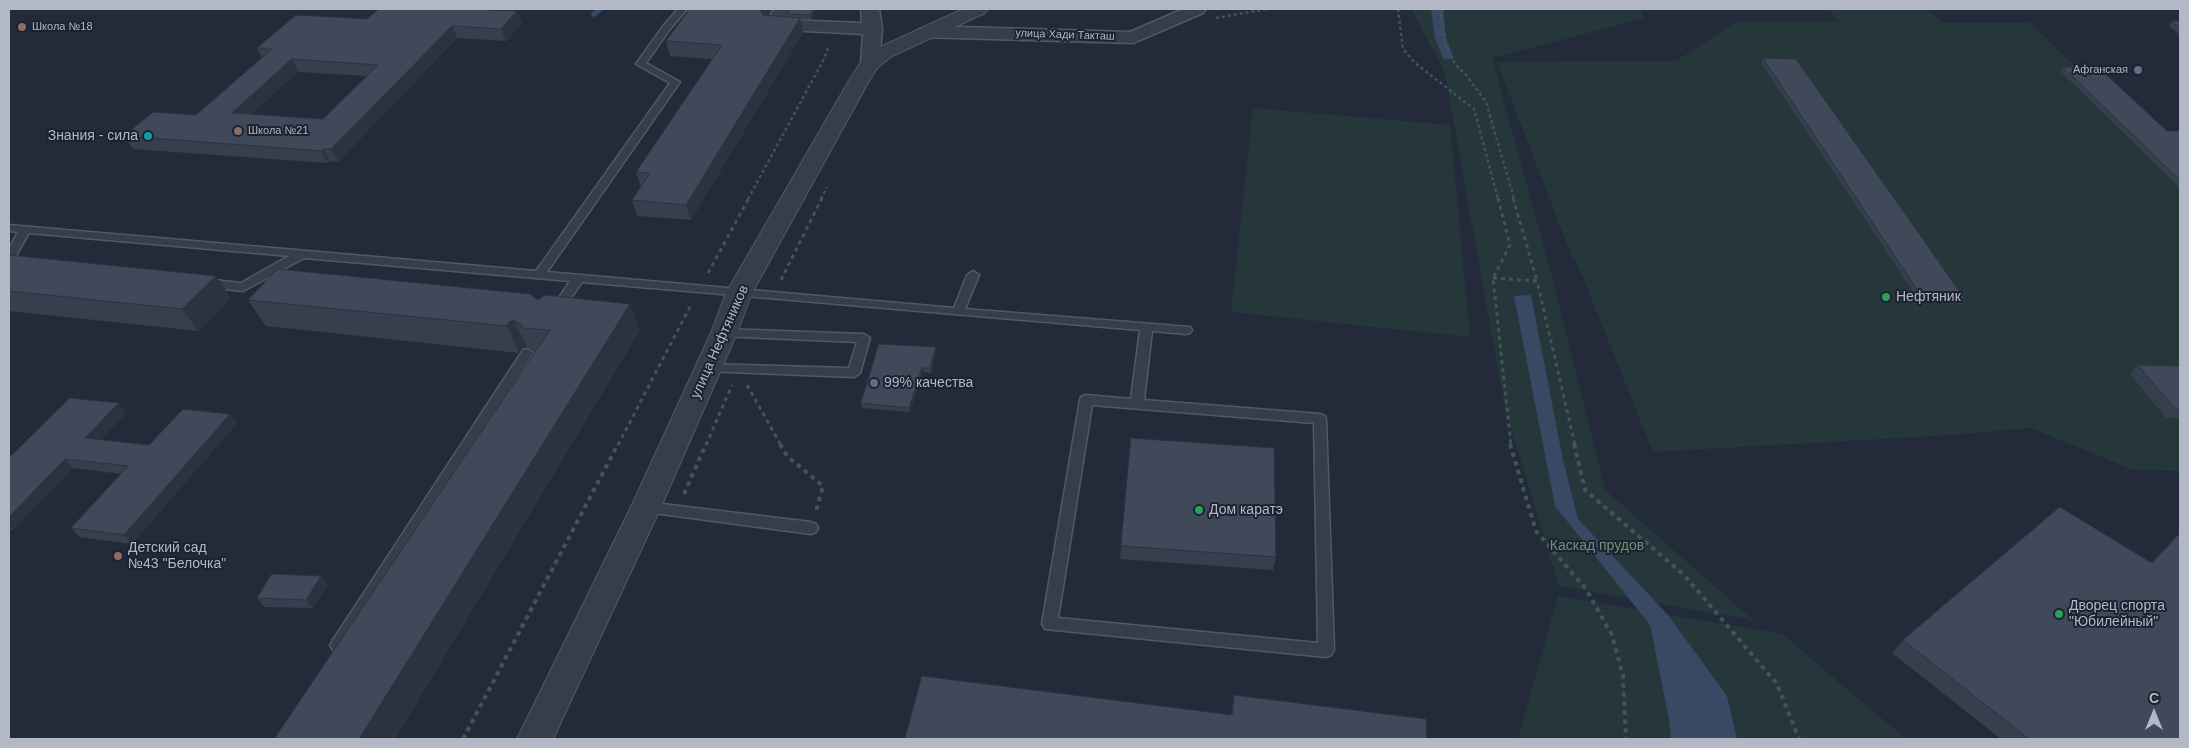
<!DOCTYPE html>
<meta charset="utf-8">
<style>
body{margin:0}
#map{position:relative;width:2189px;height:748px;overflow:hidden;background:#232b3a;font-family:Arial,sans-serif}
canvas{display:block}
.frame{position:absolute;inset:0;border:10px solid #b2b8c6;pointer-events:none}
.north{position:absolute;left:2129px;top:688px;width:50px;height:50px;-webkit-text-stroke:4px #1c222f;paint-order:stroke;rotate:0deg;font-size:14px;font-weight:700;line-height:20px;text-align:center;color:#b2b8c6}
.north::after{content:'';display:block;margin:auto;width:18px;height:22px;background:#b2b8c6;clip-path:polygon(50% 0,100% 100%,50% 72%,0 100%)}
</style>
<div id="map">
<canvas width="2189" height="748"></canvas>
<div class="frame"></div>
<div class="north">С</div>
</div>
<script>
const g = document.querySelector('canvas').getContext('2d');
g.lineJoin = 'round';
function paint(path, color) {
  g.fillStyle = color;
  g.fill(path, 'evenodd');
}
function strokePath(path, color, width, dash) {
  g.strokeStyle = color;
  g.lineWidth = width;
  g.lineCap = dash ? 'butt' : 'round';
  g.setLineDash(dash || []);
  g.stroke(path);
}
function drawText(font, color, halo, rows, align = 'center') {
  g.font = font + ' Arial,sans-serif';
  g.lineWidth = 4;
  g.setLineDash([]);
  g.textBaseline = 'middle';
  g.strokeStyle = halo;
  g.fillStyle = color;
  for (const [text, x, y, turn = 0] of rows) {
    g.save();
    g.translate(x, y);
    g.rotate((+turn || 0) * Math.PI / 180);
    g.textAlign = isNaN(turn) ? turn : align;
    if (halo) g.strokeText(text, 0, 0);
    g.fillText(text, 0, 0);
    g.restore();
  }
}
paint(new Path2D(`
 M1411,9H1640L1645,18L1492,58L1554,284L1605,490L1753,620L1559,586L1505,409L1445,73Z
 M1829,9H1927L1944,23H2030L2180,167V471L2133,470L2031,428L1952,435L1653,452L1575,258L1572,257L1497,62L1676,61L1736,22H1839Z
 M1253,108L1450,125L1470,337L1231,312Z
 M1558,596L1782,634L1906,739H1518Z`), '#25373b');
paint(new Path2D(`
 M1431,9H1443L1446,38L1454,58L1444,60L1435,38Z
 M1531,295L1563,460L1578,519L1668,615L1727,696L1737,739H1671L1669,719L1650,625L1555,506L1514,296Z`), '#394863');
strokePath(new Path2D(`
 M594,14L600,9`), '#394863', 5.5);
const service = new Path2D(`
 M678,9H687L670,29L646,63L680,82L547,272L954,308L967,275L973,271L979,275L965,309L1190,327L1192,330L1190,333L1186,334L1152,331L1144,400L1320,414L1325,416L1326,419L1334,650L1331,655L1326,657L1045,629L1042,624L1080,400L1081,397L1086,395L1131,399L1140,330L582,282L560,314L556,315L550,311L570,281L304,258L243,291L205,287L199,283L205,279L241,283L289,256L29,233L13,261L9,262V249L18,232L9,231V225L536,271L670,83L636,64L664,25ZM1092,405L1314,423L1318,643L1058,618Z
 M724,329L864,334L870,338L860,373L854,377L704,371L702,368L708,364L849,368L857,342L720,336L718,333L720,330Z
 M527,349L533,353L531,356L343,650L338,652L333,650L330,645L333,640L523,350Z
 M646,502L811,522L816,524L818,528L816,532L811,534L646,512L641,511L639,507L641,503Z`);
const minor = new Path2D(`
 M774,9H792L786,20L862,23L861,9H879L882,29L879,63L877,67L870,69L863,67L861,63L863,34L768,29L765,25Z
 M1183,9H1206L1203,13L1133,43L920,37L917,33L920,29L962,27L1130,32Z`);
const tertiary = new Path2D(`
 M963,9H988L985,13L892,56L878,67L870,79L752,293L737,333L661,507L553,739H517L631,507L711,333L726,293L850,79L863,59L878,48Z`);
strokePath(service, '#525865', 3);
strokePath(minor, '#525865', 3);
strokePath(tertiary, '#525865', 2);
strokePath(new Path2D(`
 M1398,9L1403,49L1415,63L1474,109L1498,199
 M1443,9L1441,17L1447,50L1455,64L1466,75L1486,102L1514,199
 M1216,18L1267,9
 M748,199L824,59L829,45
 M821,199L827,187`), '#435458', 2.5, [3, 3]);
strokePath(new Path2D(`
 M1498,198L1510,245L1493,278L1511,445
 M1513,198L1537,281
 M708,273L749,198
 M1493,278L1537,281L1575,445
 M781,280L822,198
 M747,385L781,445
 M618,445L692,303
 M706,445L732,385`), '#435458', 3, [4, 4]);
strokePath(new Path2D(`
 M780,444L787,456L823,486L816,511
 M1510,444L1536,531L1586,589L1612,635L1623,676L1626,739
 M1574,444L1585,490L1684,575L1777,684L1799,739
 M684,494L706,444
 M463,739L618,444`), '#435458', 4, [4.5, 4.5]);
paint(service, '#373d4a');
paint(minor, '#373d4a');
paint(tertiary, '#373d4a');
paint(new Path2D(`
 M690,9H772L768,16L789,17L788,14L817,9L811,19H800L803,33L691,220L637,216L632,200L641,187L636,172L712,59L670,56L666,41Z
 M495,10L522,23L506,41L457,38L338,162L330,161L328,163L133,149L124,136L196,115L262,58L257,48ZM298,72L367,76L323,119L251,114Z
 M2172,21H2180V35L2169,26Z
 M1763,58L1965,299L1962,304L1920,302L1761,63Z
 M2063,67L2167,131H2180V188L2060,71Z
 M9,255L231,298L198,331L9,311Z
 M248,300H538L640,330L395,739H274L534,354L533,351L527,347L521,349L519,353L266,326Z
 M936,352L931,373L923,372L910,412L862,408L861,403Z
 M2138,365L2180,366V418H2166L2130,374Z
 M126,413L100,440L149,445L230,414L237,423L132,544L79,537L71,528L121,474L73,468L13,530H9V458Z
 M2180,533V739H2001L1892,653L1903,640L2151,563Z
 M1121,546L1276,557L1273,570L1120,559Z
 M321,576L328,584L313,608L264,607L257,598Z
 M1234,695L1427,739L1231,715Z`), '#363f4d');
paint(new Path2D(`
 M760,9H772L763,24Z
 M814,9H817L811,19L810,15Z
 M517,11L522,23L506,41L501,29Z
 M800,18L803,33L691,220L686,205Z
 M452,26L457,38L338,162L331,149Z
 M292,59L298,72L239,125L232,113Z
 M323,149L330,161L328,163L321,151Z
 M216,276L231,298L198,331L182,309Z
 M630,304L640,330L395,739H359Z
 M514,320L527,347L521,349L519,353L507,326L509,322Z
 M936,347V352L931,373L930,368Z
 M922,368L923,372L910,412L909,408Z
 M119,403L126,413L93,447L85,438Z
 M230,414L237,423L132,544L124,535Z
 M65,459L73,468L13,530L9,526V517Z
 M321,576L328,584L313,608L306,600Z`), '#2c333e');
const building = new Path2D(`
 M379,9H489L488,10L517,11L501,29L452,26L331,149H323L321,151L124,136L153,112L196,115L272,49L257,48L296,15L367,19ZM292,59L378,65L323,119L232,113Z
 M690,9H761H760L763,15L800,18L686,205L632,200L650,173L636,172L722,45L666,41Z
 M791,9H814L810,15L788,14Z
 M2172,21H2180V28Z
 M1763,58L1796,59L1965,299L1923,298Z
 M2063,67H2098L2167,131H2180V180Z
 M9,255L216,276L182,309L9,291Z
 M278,269L530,294L538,300L545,295L630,304L359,739H274L550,330L522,328V325L514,320L509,322L507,326L248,300Z
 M879,344L936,347L930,368H922L909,408L861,403Z
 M2138,365L2180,366V409L2175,408Z
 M70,398L119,403L85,438L149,445L183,409L230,414L124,535L71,528L128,466L65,459L9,517V458Z
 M1131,438L1274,448L1276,557L1121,546Z
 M2060,507L2152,563L2180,533V739H2029L1903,640Z
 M272,574L321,576L306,600L257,598Z
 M922,676L1233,715L1234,695L1426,719L1427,739H905Z`);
paint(building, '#3f4959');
strokePath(building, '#2c333e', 1);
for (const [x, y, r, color] of [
 [22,27,5,"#8d6e63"],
 [2138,70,5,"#5c6f8a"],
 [238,131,5,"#8d6e63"],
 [148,136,5,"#0f9aa8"],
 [1886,297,5,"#2e9e5b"],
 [874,383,5,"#5c6f8a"],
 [1199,510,5,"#2e9e5b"],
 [118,556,5,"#8d6e63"],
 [2059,614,5,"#2e9e5b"]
]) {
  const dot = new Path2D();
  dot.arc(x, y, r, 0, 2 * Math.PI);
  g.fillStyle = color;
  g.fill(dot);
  strokePath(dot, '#1c222f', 2);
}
drawText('11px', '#b2b8c6', '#1c222f', [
 ["Школа №18",32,27],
 ["Афганская",2128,70,"right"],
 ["Школа №21",248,131]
], 'left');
drawText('11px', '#b2b8c6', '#1c222f', [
 ["улица Хади Такташ",1065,35,2]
]);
drawText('14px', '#b2b8c6', '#1c222f', [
 ["Знания - сила",138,136,"right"],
 ["Нефтяник",1896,297],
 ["99% качества",884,383],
 ["Дом каратэ",1209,510],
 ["Детский сад",128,548],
 ["№43 \"Белочка\"",128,564],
 ["Дворец спорта",2069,606],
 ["\"Юбилейный\"",2069,622]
], 'left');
drawText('14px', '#b2b8c6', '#1c222f', [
 ["улица Нефтяников",720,342,-66]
]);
drawText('14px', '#6a9677', '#1c222f', [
 ["Каскад прудов",1597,546]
]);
</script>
